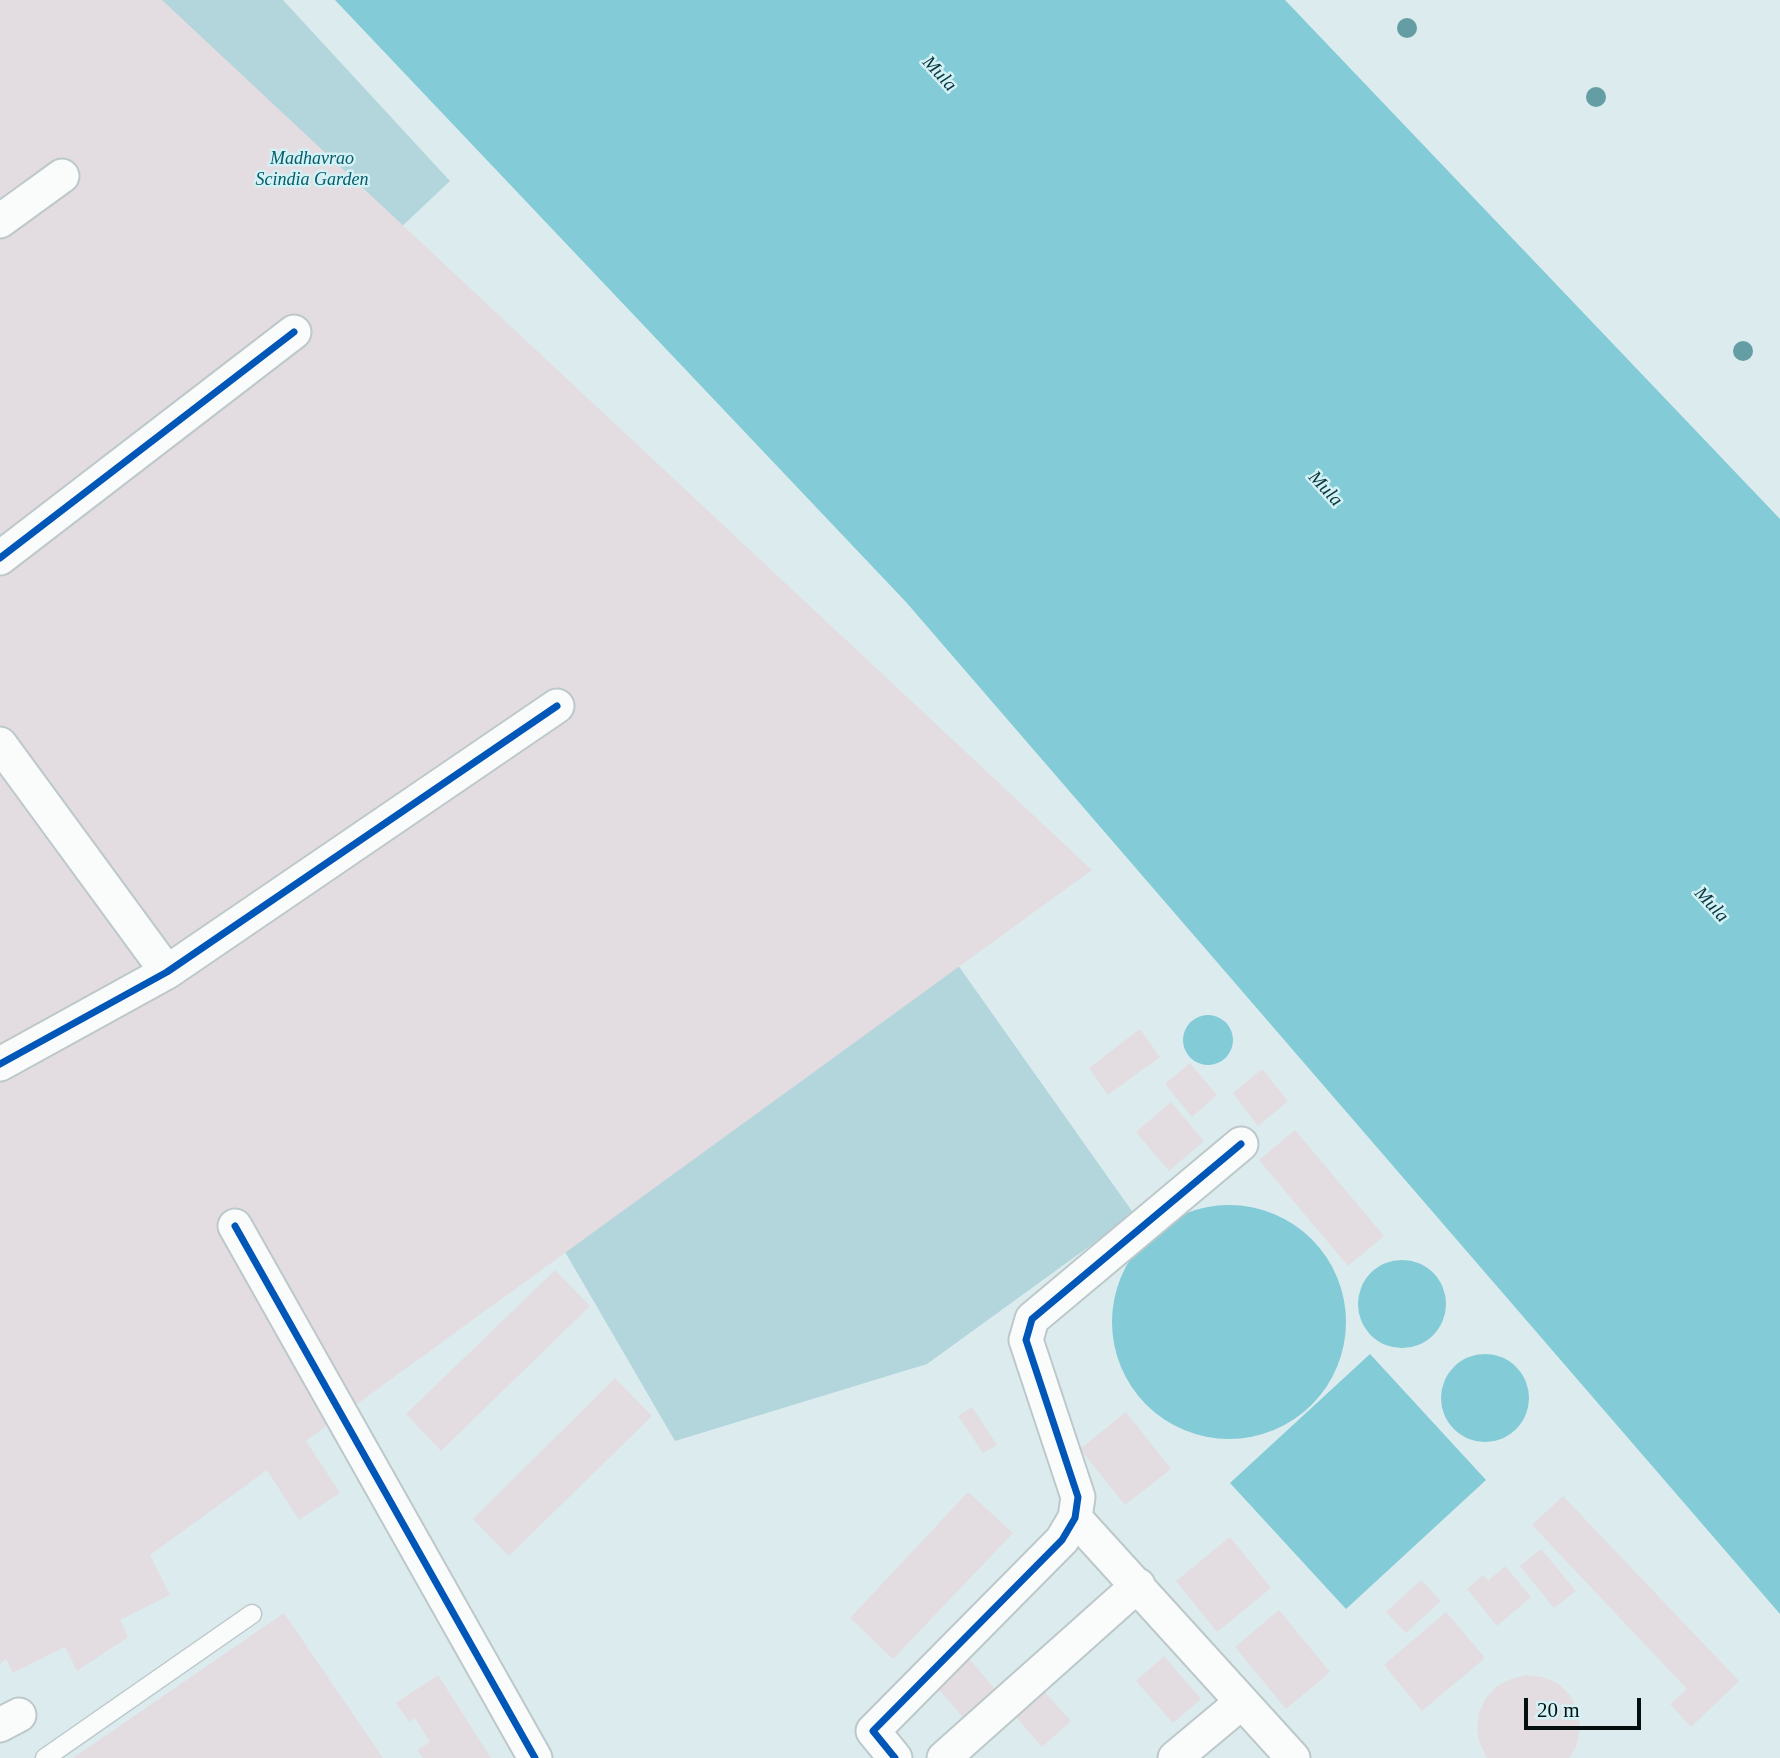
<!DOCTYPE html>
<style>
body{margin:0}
#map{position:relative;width:1780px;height:1758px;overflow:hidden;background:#dcebee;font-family:"Times New Roman",serif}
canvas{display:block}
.scale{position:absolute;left:1524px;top:1698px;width:117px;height:32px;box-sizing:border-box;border:4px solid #050f10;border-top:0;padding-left:9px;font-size:21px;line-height:24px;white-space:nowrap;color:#050f10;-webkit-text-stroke:5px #d4f1f6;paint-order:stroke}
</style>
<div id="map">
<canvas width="1780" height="1758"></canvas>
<div class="scale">20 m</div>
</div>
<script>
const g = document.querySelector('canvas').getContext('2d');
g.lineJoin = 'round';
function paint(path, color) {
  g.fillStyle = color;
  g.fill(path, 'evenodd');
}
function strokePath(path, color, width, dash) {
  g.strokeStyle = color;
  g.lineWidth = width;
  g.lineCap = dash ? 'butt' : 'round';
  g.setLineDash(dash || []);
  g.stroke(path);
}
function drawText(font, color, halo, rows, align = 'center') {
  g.font = font + ' "Times New Roman",serif';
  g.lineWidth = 5;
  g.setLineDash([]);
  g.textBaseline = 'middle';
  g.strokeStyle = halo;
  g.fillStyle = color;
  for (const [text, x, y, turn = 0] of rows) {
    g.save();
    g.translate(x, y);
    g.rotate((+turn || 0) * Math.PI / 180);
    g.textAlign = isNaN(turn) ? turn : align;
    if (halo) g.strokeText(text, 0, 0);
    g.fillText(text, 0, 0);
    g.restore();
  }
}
paint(new Path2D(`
 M47,0H283L450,181L310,313Z
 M844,804L1134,1214L927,1364L675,1441L518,1171Z`), '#b2d6dc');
paint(new Path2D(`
 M335,0H1285L1780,519V1614L906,602Z
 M1183 1040a25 25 0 1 1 50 0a25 25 0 1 1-50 0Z
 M1112 1322a117 117 0 1 1 234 0a117 117 0 1 1-234 0Z
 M1358 1304a44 44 0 1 1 88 0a44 44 0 1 1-88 0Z
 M1441 1398a44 44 0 1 1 88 0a44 44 0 1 1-88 0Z
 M1370,1354L1486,1480L1346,1609L1230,1483Z`), '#82cbd7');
paint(new Path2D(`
 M0,0H162L1092,870L306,1441L340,1493L299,1520L267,1470L150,1555L170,1595L120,1620L128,1637L77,1671L65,1647L13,1673L6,1659L0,1664Z
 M1140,1029L1160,1057L1108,1095L1089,1068Z
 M1190,1063L1217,1095L1192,1117L1165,1084Z
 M1262,1069L1288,1101L1258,1126L1233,1093Z
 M1171,1102L1204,1141L1169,1171L1136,1132Z
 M1295,1130L1384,1236L1348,1266L1259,1160Z
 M555,1270L590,1306L441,1451L406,1414Z
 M615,1378L652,1416L509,1556L473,1519Z
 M972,1407L997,1445L983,1453L958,1416Z
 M1126,1412L1171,1469L1125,1505L1080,1449Z
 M968,1492L1013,1533L893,1659L850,1618Z
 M1563,1496L1739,1681L1691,1727L1670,1704L1687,1689L1532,1525Z
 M1230,1537L1271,1588L1217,1632L1176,1581Z
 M1541,1549L1576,1591L1554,1608L1520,1566Z
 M1505,1566L1531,1597L1497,1626L1467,1589L1483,1575L1488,1581Z
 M1421,1580L1441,1601L1406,1633L1386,1612Z
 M1279,1610L1330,1672L1286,1709L1235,1647Z
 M1446,1612L1485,1658L1422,1711L1384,1665Z
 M284,1613L383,1758H73Z
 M967,1656L999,1694L967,1722L934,1684Z
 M1164,1656L1201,1699L1173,1723L1136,1681Z
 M438,1675L491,1758H423L417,1750L430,1742L415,1718L409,1722L396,1703Z
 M1526,1675L1542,1677L1557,1683L1570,1695L1578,1711L1580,1729L1576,1747L1569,1758H1487L1480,1744L1477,1729L1479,1713L1486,1698L1497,1686L1511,1679Z
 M1037,1684L1071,1721L1042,1747L1009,1709Z`), '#e3dde1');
const service = new Path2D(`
 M45,1758L252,1614`);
const minor = new Path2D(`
 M0,221L62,176
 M0,558L294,332
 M0,744L167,972
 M0,1064L167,972L557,706
 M235,1226L535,1758
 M1075,1518L1293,1758
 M0,1725L19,1715
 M895,1758L873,1731L1062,1540L1075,1518L1078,1497L1026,1340L1032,1319L1241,1144
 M944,1758L1138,1585
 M1175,1758L1242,1702`);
strokePath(service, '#bcc8ca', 21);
strokePath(minor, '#bcc8ca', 37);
strokePath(service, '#fafcfc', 18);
strokePath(minor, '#fafcfc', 33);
strokePath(new Path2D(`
 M0,558L294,332
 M0,1064L167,972L557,706
 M235,1226L535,1758
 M895,1758L873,1731L1062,1540L1075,1518L1078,1497L1026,1340L1032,1319L1241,1144`), '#0057b8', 7);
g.fillStyle = '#659da4';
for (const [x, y] of [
 [1407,28],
 [1596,97],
 [1743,351]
]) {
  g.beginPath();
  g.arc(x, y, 10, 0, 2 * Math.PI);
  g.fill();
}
drawText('italic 18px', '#045d68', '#d4f1f6', [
 ["Madhavrao",312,159],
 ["Scindia Garden",312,180]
]);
drawText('italic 19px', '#08383f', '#d4f1f6', [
 ["Mula",939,74,47],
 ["Mula",1325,489,47],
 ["Mula",1711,905,47]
]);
</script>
